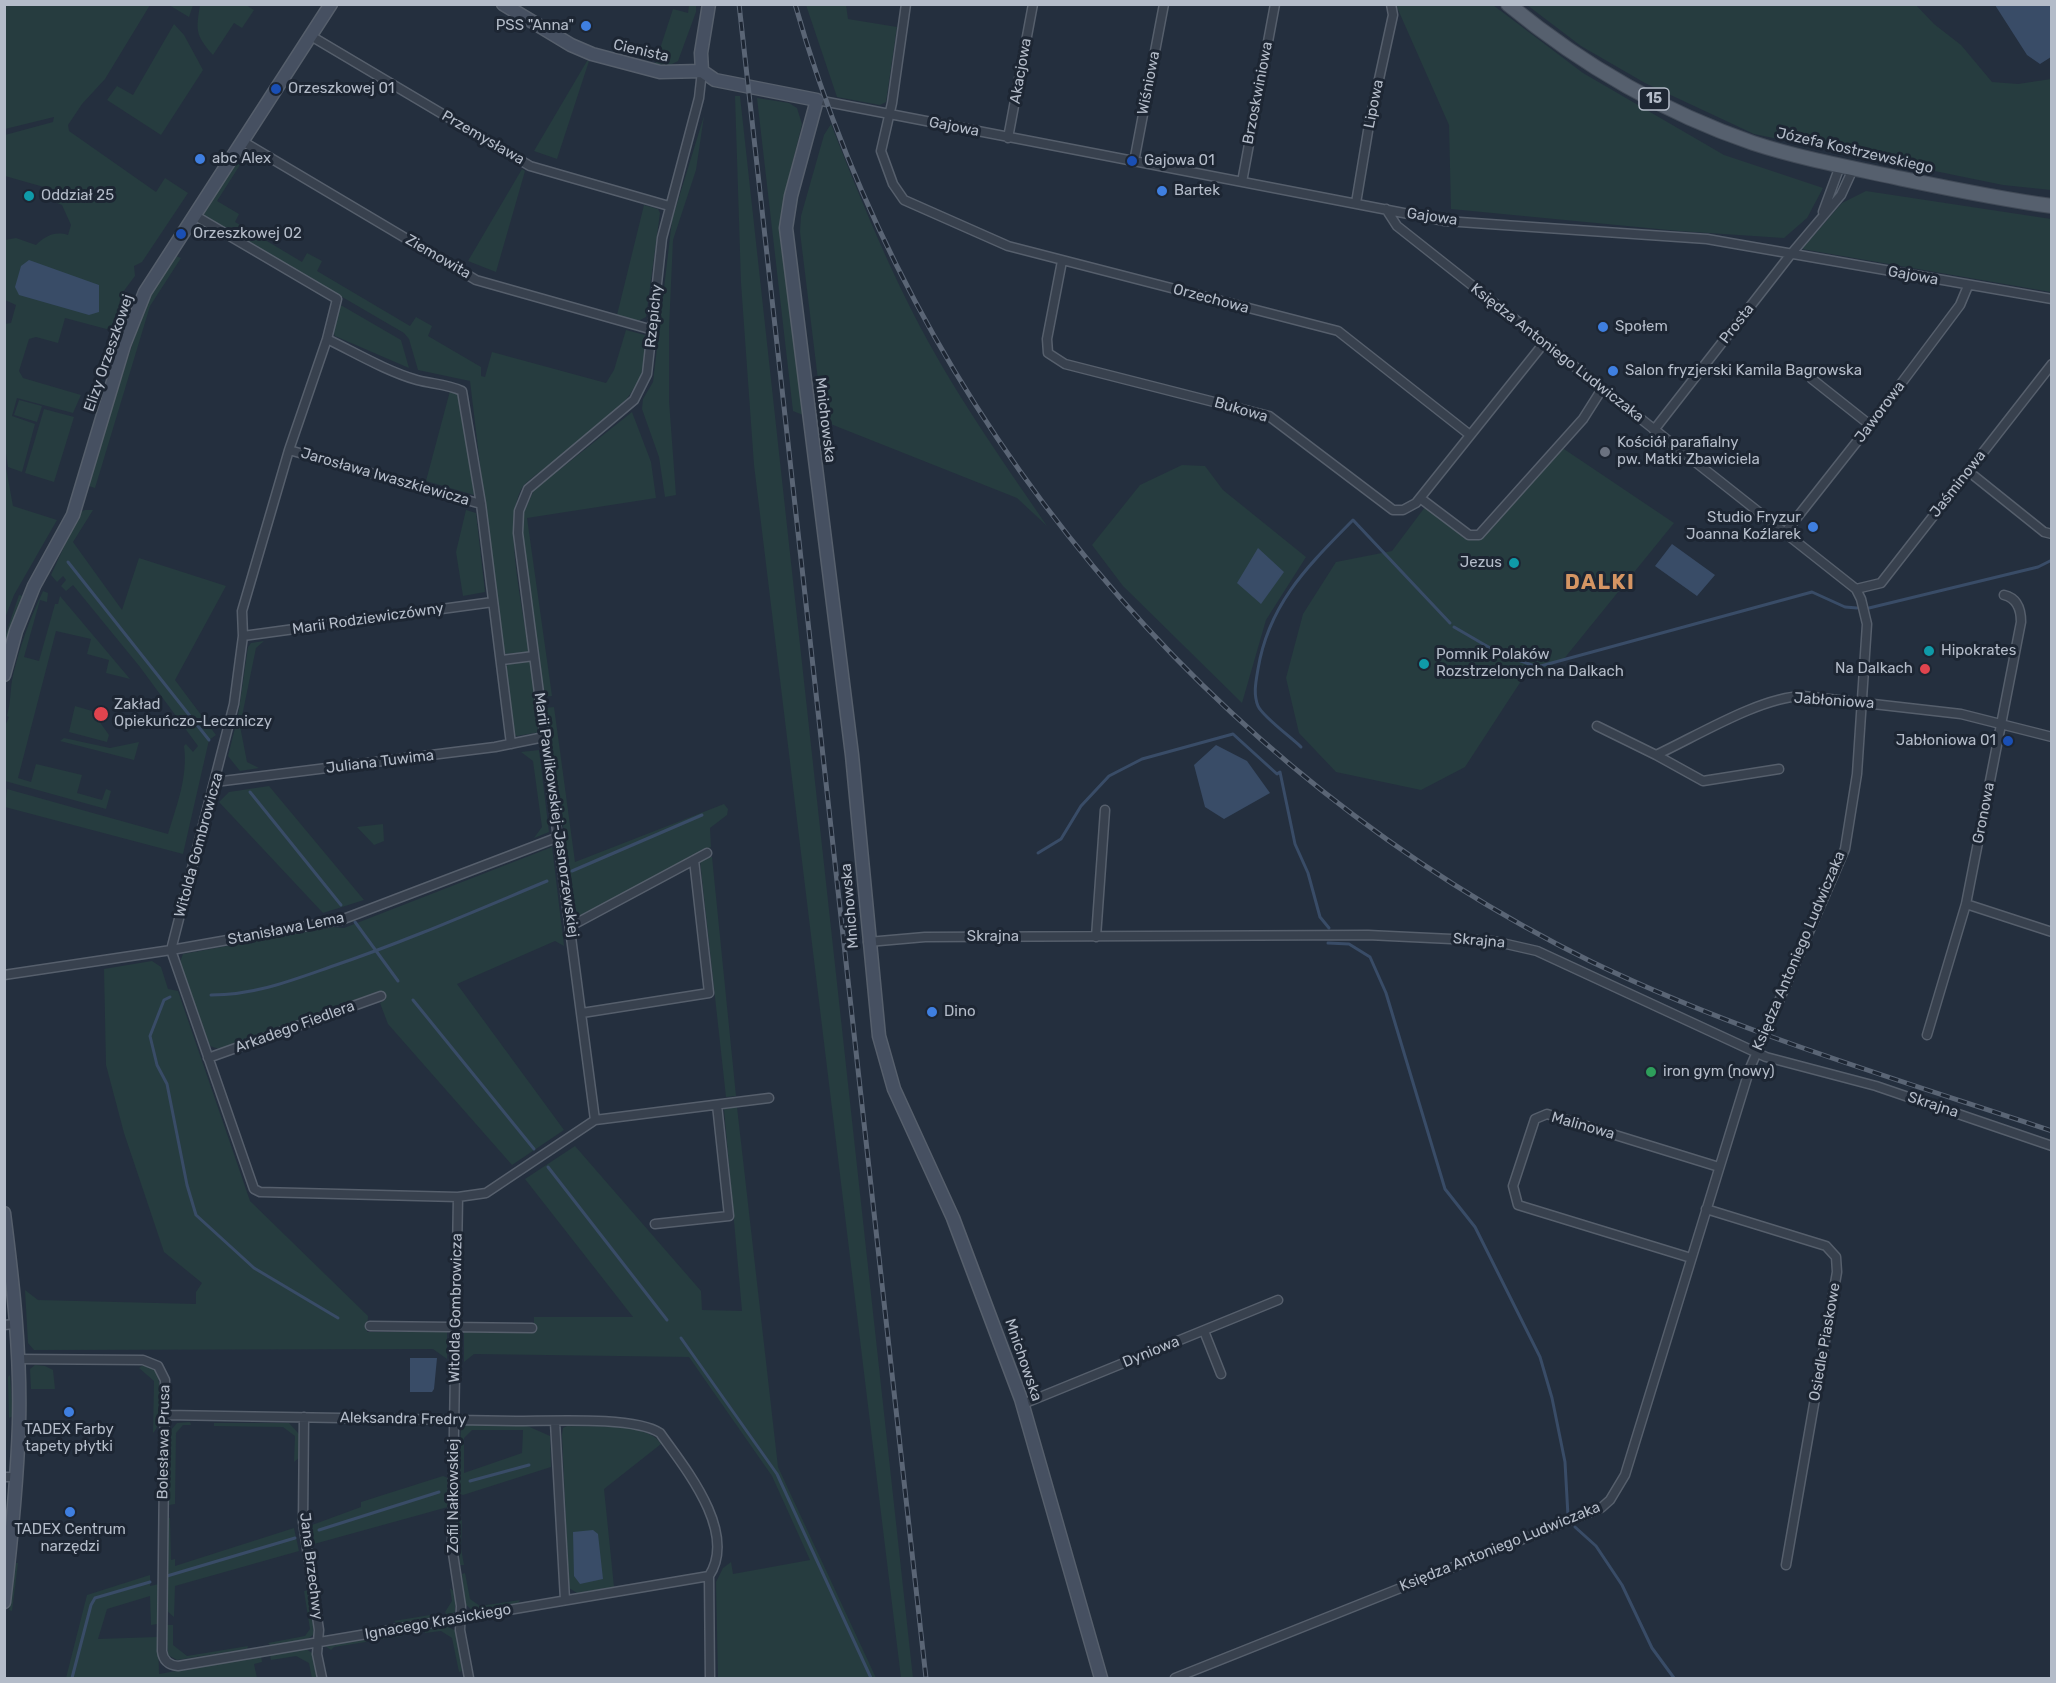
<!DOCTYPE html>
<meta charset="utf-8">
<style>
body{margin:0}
#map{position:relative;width:2056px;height:1683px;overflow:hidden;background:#242f3e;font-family:Rubik,sans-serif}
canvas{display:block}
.frame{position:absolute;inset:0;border:6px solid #b4bcc9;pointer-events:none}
</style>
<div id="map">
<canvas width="2056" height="1683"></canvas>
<div class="frame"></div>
</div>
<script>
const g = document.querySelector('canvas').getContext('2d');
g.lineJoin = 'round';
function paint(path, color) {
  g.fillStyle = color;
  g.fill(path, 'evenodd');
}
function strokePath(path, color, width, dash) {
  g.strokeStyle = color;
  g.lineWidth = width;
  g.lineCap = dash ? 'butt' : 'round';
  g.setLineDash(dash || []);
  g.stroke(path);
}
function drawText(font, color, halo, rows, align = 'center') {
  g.font = font + ' Rubik,sans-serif';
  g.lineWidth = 6;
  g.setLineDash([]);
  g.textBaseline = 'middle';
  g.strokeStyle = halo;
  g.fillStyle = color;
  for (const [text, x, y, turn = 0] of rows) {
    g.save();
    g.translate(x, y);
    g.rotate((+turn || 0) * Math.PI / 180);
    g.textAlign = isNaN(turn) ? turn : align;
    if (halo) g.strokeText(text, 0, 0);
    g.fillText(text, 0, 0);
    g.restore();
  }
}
paint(new Path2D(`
 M4,5H150L105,79L82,104L68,125L69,131L156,192L165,178L188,193L142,262L134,266L135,276L123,292L114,331L65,318L58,343L36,337L29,339L19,371L23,378L81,395L73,413L17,398L12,416L35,424L22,472L8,467L5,447V324L11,323L16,305L5,300V240L16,238L36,245C45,236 55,231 68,235L71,225L62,205L55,202L58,191L5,176V135L53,122L54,117L5,129Z
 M169,5H193L189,17Z
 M200,5H246L254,10L242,28L234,23L213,55C195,35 196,30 200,5Z
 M689,5H696V12L678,61L670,65L655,64L673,9L688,13Z
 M806,5H846L848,19L897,27L886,102L880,105L837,97Z
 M1396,5H1493L1583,73L1724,155L1823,188L1807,218L1784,238L1679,231L1451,209L1449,125Z
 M1527,5H1916L1934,24L1961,45L1992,82L2018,84L2051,79V190L2003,185L1754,134L1645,83L1581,46Z
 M174,24L184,35L203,70L161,135L107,100L117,86L133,95Z
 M587,61H589L557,159L534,151Z
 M735,96H740L913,1678H901L754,465L741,283Z
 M757,98L789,103L797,108L802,124L784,198L781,232L803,415L793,411Z
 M704,116L696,170L673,240L669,328V401L676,495L665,497L659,457L642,409L643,399L653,382L672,220Z
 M831,124C856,188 882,252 913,313C951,388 1000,457 1047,526L1017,498L823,421L800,232L801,216L824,135Z
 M237,157H245L217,201L239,214L235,222L302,262L307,253L322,261L317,271L410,326L416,317L432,326L428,336L481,367V376L485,377L492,352L606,383L614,370L626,330L645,335C656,392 593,433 554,462C544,469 528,479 522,488C502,522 524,612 529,652L506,654L502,649L470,381L418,370L409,339L404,333L205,217L203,210Z
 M522,169L525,171L496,272L468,261Z
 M1866,191L2051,219V292L1802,249L1842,203Z
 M644,205L658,209L660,213L646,317L638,321L617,315Z
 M174,255L181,258L150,306L95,488L86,485L147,300Z
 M339,304L401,340L409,368L335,336L332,329Z
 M450,391L461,394L474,495L426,481Z
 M19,400L42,406L37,422L14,415Z
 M44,409L74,417L54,482L25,473Z
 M632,412L651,462L656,498L527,518L552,696L543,697L522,536L523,514L534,490Z
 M1558,445L1674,523L1563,660L1523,678L1465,767L1421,790L1336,772L1299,733L1286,678L1303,614L1336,562L1392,551L1428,503L1473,536Z
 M4,457L13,506L57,520L14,595L5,618Z
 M1182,465L1205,466L1223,490L1306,557L1266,620L1242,703L1123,586L1092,545L1140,485Z
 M85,510H93L73,542L122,610L139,558L226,586L175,680L216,735L209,740L183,854L5,807L7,789L168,834C177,804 188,777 184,746L186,744L193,752L198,746L140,667L73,585L66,591L61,586L66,580L63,576L57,582L51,575L80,512Z
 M466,510L476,513L485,592L463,596L456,552Z
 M43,591L48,593L47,602L40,600L24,657L39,661L55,604H58L60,596L130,679L106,673L109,660L87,654L91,639L56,631L18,778L31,782L36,764L82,775L77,793L102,800L106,789L111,791L106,809L5,781V726L9,717L7,716C11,702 10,689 13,675C20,646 30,618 43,591Z
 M19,595L23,596L5,653V637Z
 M264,641L256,648L240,726L247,762L259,768L240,771L228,756L238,716L248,647L251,643Z
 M531,661L540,732L517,736L513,734L505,667L509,664Z
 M75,706L92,711L109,735L107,742L69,732Z
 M554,707L575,862L724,804L728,809L727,815L710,828L711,847L577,917L545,708Z
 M64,738L110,748L139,742L134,760L60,741Z
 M539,750L549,832L534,838L542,827L533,761L521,752Z
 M269,786L364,900L323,913L219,802L229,792Z
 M383,824L384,841L374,845L357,827Z
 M552,847L564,946L555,941L457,984L564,1130L512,1165L388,1024L380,1003L385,1000L379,991L219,1049L210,1046L180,962L183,954L331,927L344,928Z
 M707,857H712L736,1096L726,1097L700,861Z
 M152,961L161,967L168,989L178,991L250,1201L368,1316L367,1332H447V1359L433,1349L34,1350L28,1343L25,1290L38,1300L196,1304V1292L202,1283L164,1252L124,1133L106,1065L104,969Z
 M737,1107L778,1467L876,1678H718L716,1582L723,1568L731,1562L733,1574L810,1560L772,1476L689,1357L474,1354L464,1362V1331L534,1332V1317H633L525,1179L575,1146L701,1291L702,1310L742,1311L724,1109Z
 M144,1364L154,1369C163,1380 164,1424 153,1433L154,1381L139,1368Z
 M35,1365L45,1366L53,1370L55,1389H31L30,1369Z
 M10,1375L13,1416L9,1418L8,1377Z
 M190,1422L191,1425H183L176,1433L175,1504L169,1505L171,1430L177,1423Z
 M214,1423H289L299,1434V1458L294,1462L295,1436L283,1427L214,1426Z
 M523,1424L550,1436L551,1467L463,1495L458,1493L461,1428L468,1425ZM472,1430H523L522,1453L464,1473V1438Z
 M567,1426C590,1427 650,1422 661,1444L604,1489L614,1587L577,1593L569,1588L562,1435L563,1428Z
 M443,1476L448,1478V1507L314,1544L312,1525L361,1507V1502Z
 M168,1518H170L171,1560L175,1559V1566L294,1528L299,1551L175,1586L174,1617L167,1611Z
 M462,1520L461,1548L464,1565H460L458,1521Z
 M14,1563H18L12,1611L9,1610Z
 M465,1573L470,1599L480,1606L520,1600L517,1605L472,1610L465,1604L462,1574Z
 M150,1575V1586L159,1584L157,1624L151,1625L150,1596L107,1609L98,1639L158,1637L159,1674L261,1656L262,1662L254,1664L257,1678H66L87,1595Z
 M450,1588L455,1592V1612L447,1616L445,1612L452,1601Z
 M309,1590L314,1634L307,1640L270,1645L268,1643L305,1636L310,1629L304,1591Z
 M436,1614L432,1619L399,1625L394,1621Z
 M166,1625H173V1645L187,1656L248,1646L247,1649L177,1660L168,1655Z
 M445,1625L456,1631L462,1671L459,1672L452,1638L441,1631L425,1633L424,1629Z
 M399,1633L403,1636L334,1647L331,1650L325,1646Z
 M306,1649L312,1653L317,1678H312L309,1663L296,1656L271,1660L270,1655Z`), '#263c3f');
paint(new Path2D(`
 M1995,5H2051V57L2040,64L2027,55Z
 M29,260L99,285V312L89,315L19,295L15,287L21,266Z
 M1672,544L1715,575L1697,596L1655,566Z
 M1258,548L1284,572L1261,604L1237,583Z
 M1216,745L1247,761L1270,793L1224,819L1205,807L1194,765Z
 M410,1358H437L434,1389L432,1392H410Z
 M593,1530L598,1534L603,1579L580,1584L574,1576L573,1532Z`), '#394c67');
strokePath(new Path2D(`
 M68,562L209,740
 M1869,608L2038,567L2052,560
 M1454,627L1497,652L1537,667L1812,592L1845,607L1857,608
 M1301,747C1292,738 1262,716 1258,706C1253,694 1256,681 1258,669C1269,603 1308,566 1353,520L1450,623
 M250,792L341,905
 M1038,853L1061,839L1081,806L1109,776L1142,759L1233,734L1277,774L1280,772L1295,844L1308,873L1320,917L1329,928
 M572,871L702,815
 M355,922L398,981
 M1328,943L1349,944L1370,957L1386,993L1445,1189L1475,1227L1540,1357L1552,1398L1565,1462L1568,1516
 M211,995C254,995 290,981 330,967C404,942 475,911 547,881
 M170,997L164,1000L150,1036L157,1065L167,1084L187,1185L196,1215L254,1268L338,1318
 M413,1000L534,1149
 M548,1167L667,1320
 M681,1338L777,1474L871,1678
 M470,1481L529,1465
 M1575,1527L1596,1546L1622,1585L1652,1648L1674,1678
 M319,1530L439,1492
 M167,1576L295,1538
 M72,1678L91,1605L95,1598L150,1582`), '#394c67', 3);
const street = new Path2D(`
 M906,4L892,103L881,151L893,184L904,200L1008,246L1338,331L1470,435
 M311,36L530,166L669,206
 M817,100L1445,221L1707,239L2052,299
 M1008,138L1033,4
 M242,141L476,280L653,330
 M1134,162L1164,4
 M1242,182L1275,4
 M1356,203L1369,125L1393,15L1391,4
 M1823,212L1840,166
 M194,215L337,299L327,339L289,450L242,611L243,636L234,704L171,950L254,1189L260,1192L458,1197L486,1193L595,1120L769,1098
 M1062,261L1047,339L1048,353L1065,364L1269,416L1393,510H1403L1416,503L1544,343
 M327,339C356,353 386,371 417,380C432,384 447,384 462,391L481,504L511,744
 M1812,379L1870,425
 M1654,430L1791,254L1841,195L1853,169
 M289,450L481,504
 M1968,471L2044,532L2052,534
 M1420,498L1469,535H1479L1583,419L1602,389
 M1784,534L1870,425L1960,305L1968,286
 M1856,589L1881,583L2052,364
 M243,636L493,602
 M502,660L534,656
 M1597,726L1656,755C1697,736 1760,697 1803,696L1961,714L2052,737
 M1656,755L1703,781L1779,769
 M215,782L495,747L544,737
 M1966,904L2052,932
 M571,926L707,853
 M1096,937L1105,810
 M868,942L925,937L1368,935L1493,941L1537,951L1766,1057L1876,1086L2052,1146
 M4,975L171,950L341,920L556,838
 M582,1013L709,993L694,860
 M1927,1035L1966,904L2021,622C2021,609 2017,598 2004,595
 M208,1058L381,996
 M595,1120L518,533L519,511L528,489L634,400L647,374L662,238L699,98L702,71
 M458,1197L452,1547L461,1606L460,1630L469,1678
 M1706,1209L1826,1246L1836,1257L1837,1272L1786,1565
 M655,1224L729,1216L717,1105
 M1691,1258L1518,1205L1513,1186L1535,1119L1547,1114L1719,1167
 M4,1325L15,1324
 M370,1326L532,1328
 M1204,1331L1221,1374
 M17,1359L143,1360L158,1366L165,1380L162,1651C163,1660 168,1665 178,1666L709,1576
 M1023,1404L1278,1300
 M166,1415C283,1418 400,1419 516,1421C550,1421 635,1416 660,1433C685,1468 738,1532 709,1576L710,1678
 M304,1417L303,1522L319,1630L317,1654L322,1678
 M555,1422L565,1600
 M4,1477H17
 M1175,1678L1601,1508L1610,1500L1625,1475L1750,1068L1845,849L1857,774L1867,624L1861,599L1856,589L1397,226L1386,209`);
const secondary = new Path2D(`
 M503,4L571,45L592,54L660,72L702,71L715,80L817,100L791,196L786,228L852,755L879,1036L894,1089L953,1218L1021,1399L1101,1678
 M702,71L701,53L709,4
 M4,675L16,631L34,586L73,515L124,345L145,292L331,4
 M4,1213C13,1283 21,1354 19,1424C17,1484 11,1543 4,1602`);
const primary = new Path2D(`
 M1508,4C1581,64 1663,112 1753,143C1799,158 1847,167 1894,177C1947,188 1999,199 2052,206`);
strokePath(street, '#565f6c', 11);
strokePath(secondary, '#565f6c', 15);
strokePath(primary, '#414a57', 16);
strokePath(street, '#38414e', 8);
strokePath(secondary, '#465061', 12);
strokePath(primary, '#56606e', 14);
const rail = new Path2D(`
 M739,4L926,1678
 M795,4C912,416 1208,773 1592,962C1739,1033 1897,1079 2052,1131`);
strokePath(rail, '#5a6575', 5);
strokePath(rail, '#1d2633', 3, [9]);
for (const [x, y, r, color] of [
 [586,26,6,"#3f7fe0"],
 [276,89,6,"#1a4fb4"],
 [200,159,6,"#3f7fe0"],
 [1132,161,6,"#1a4fb4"],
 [1162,191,6,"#3f7fe0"],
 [29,196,6,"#0f9aa8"],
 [181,234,6,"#1a4fb4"],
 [1603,327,6,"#3f7fe0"],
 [1613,371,6,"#3f7fe0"],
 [1605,452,6,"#6b7280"],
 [1813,527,6,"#3f7fe0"],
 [1514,563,6,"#0f9aa8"],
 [1929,651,6,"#0f9aa8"],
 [1424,664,6,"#0f9aa8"],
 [1925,669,6,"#e0444e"],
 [101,714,8,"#e0444e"],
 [2008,741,6,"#1a4fb4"],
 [932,1012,6,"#3f7fe0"],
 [1651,1072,6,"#2e9e5b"],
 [69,1412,6,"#3f7fe0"],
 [70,1512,6,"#3f7fe0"]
]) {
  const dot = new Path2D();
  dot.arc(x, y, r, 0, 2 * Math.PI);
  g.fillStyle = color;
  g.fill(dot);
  strokePath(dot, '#1d2633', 2);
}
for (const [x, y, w] of [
 [1654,99,30]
]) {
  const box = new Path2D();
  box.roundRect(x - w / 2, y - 11, w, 22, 4.5);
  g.fillStyle = '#1d2633';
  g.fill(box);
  strokePath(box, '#b4bcc9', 1.5);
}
drawText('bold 14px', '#b4bcc9', null, [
 ["15",1654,99]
]);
drawText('15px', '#b4bcc9', '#1d2633', [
 ["PSS \"Anna\"",574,26,"right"],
 ["Orzeszkowej 01",288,89],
 ["abc Alex",212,159],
 ["Gajowa 01",1144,161],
 ["Bartek",1174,191],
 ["Oddział 25",41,196],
 ["Orzeszkowej 02",193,234],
 ["Społem",1615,327],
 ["Salon fryzjerski Kamila Bagrowska",1625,371],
 ["Kościół parafialny",1617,443],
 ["pw. Matki Zbawiciela",1617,460],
 ["Studio Fryzur",1801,518,"right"],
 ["Joanna Koźlarek",1801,535,"right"],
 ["Jezus",1502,563,"right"],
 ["Hipokrates",1941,651],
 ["Pomnik Polaków",1436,655],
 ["Rozstrzelonych na Dalkach",1436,672],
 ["Na Dalkach",1913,669,"right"],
 ["Zakład",114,705],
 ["Opiekuńczo-Leczniczy",114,722],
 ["Jabłoniowa 01",1996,741,"right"],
 ["Dino",944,1012],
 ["iron gym (nowy)",1663,1072],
 ["TADEX Farby",69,1430,"center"],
 ["tapety płytki",69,1447,"center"],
 ["TADEX Centrum",70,1530,"center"],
 ["narzędzi",70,1547,"center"]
], 'left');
drawText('15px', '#b4bcc9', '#1d2633', [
 ["Cienista",641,51,13],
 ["Akacjowa",1021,71,-80],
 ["Wiśniowa",1149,83,-79],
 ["Brzoskwiniowa",1258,93,-79],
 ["Lipowa",1374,104,-79],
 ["Gajowa",954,127,11],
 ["Przemysława",483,138,30],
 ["Józefa Kostrzewskiego",1855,151,13],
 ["Gajowa",1432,217,8],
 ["Ziemowita",438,257,30],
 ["Gajowa",1913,276,10],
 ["Orzechowa",1211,299,15],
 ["Rzepichy",654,316,-84],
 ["Prosta",1737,324,-52],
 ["Elizy Orzeszkowej",109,353,-71],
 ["Księdza Antoniego Ludwiczaka",1557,353,38],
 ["Bukowa",1241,410,16],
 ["Jaworowa",1880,412,-53],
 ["Mnichowska",825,420,83],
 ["Jarosława Iwaszkiewicza",385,477,16],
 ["Jaśminowa",1958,484,-52],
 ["Marii Rodziewiczówny",368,619,-8],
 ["Jabłoniowa",1834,701,4],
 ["Juliana Tuwima",380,762,-7],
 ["Gronowa",1984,813,-79],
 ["Marii Pawlikowskiej-Jasnorzewskiej",556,815,82],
 ["Witolda Gombrowicza",199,845,-75],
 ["Mnichowska",850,906,-95],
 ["Stanisława Lema",286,929,-11],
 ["Skrajna",993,937],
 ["Skrajna",1479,941,5],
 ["Księdza Antoniego Ludwiczaka",1799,951,-67],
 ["Arkadego Fiedlera",295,1027,-20],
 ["Skrajna",1933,1105,18],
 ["Malinowa",1583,1126,16],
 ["Witolda Gombrowicza",456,1308,-89],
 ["Osiedle Piaskowe",1825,1342,-80],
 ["Dyniowa",1151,1352,-22],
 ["Mnichowska",1023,1360,71],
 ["Aleksandra Fredry",403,1419,1],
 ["Bolesława Prusa",164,1442,-89],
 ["Zofii Nałkowskiej",454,1496,-90],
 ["Księdza Antoniego Ludwiczaka",1500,1547,-22],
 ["Jana Brzechwy",311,1566,83],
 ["Ignacego Krasickiego",438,1622,-10]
]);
g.letterSpacing = '1.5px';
drawText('bold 21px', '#d59563', '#1d2633', [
 ["DALKI",1600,583]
]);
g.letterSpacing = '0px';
</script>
